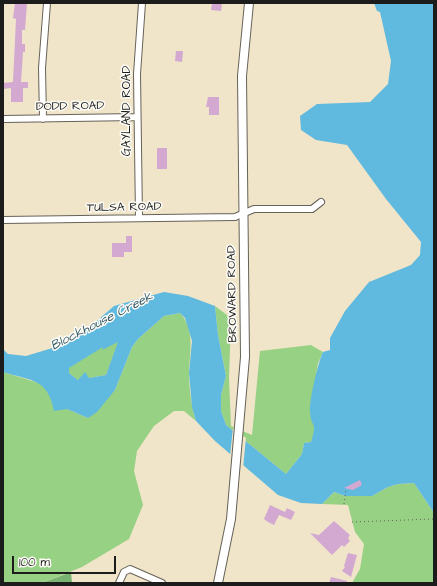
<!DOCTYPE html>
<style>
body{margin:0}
#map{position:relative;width:437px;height:586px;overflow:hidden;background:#f0e5c9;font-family:"Architects Daughter",sans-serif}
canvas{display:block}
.frame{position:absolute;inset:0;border:4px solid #1c1c1c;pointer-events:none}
.scale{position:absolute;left:12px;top:556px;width:104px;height:18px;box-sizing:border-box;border:2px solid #1c1c1c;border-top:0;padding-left:5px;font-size:12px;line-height:14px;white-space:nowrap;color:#1c1c1c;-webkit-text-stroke:3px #fdfcf7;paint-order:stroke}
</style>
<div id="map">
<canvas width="437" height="586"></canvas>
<div class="frame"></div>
<div class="scale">100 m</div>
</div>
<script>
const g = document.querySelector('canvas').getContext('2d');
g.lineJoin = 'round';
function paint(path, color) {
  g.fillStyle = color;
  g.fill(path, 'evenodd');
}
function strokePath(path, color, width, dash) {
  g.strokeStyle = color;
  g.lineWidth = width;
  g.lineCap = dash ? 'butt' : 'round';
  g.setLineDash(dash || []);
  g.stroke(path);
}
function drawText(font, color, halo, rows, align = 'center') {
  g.font = font + ' "Architects Daughter",sans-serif';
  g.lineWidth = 3;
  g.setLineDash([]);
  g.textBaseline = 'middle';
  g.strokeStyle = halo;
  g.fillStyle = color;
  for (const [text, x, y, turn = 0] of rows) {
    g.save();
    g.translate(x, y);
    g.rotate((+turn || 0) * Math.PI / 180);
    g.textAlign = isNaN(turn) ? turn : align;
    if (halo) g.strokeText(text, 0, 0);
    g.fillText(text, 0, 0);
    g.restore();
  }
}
paint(new Path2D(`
 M215,306L231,318L229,378L231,426L252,435L260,351L311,345L323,352L318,363L310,412L316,428L311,442L304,443L302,454L286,474L226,425L221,411V395L226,376L218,335Z
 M180,313C195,329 190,352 189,372C189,388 191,405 196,421L184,411H174L154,426L137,451L134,471L143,505L129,539L82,567L42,583H3V372L42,384L52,397L67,409L88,418L115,390L132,347L138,339L164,316Z
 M119,341L106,375L78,380L69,373L68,368L104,346Z
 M414,483L434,513V583H352L360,569L364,544L355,532L348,505L322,504L334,492L345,496H372L388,487L398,484Z`), '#97d184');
paint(new Path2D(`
 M71,572L72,583H42Z`), '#79b372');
paint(new Path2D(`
 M374,3H434V513L414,483L398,484L388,487L372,496H345L334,492L322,504L301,503L278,495L215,441L196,421L192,407L189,373L192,341L185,318L180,313L164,316L138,339L132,347L115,390L97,412L88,418L67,409L54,411C48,378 31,381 3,372V349L8,354L26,356L59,346L91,326L114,306L164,292L188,296L215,306L218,335L226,376L221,395V411L226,425L286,474L302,454L304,443L311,442C318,421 311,428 310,412C309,401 318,362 323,352L330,350V338L345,311L369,282L411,265L420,255L421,242L386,199L347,145L316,140L301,130L300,116L317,104L370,102L388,84L391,61L380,12L377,11ZM118,342L106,375L89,378L85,372L78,380L69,373V368L103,347L102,350Z`), '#60b9de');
paint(new Path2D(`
 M233,428L246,438L243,468L230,456Z`), '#f0e5c9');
paint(new Path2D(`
 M15,3H27L25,30H22V44H25V52H23L21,82H28V88H23V102H11V88L3,89V83L13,82L16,19L13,18Z
 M212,3H222L221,11L211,10Z
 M176,51H183L182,62L175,61Z
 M208,97H219V115H209V107H206Z
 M157,148H167V169H157Z
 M126,236H132V252H124V257H112V243H126Z
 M360,480L362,485L353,490L344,488Z
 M270,505L285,512L287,508L295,512L291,520L279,515L274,525L268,522L264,519Z
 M334,521L350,535L348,538L350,541L344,547L342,545L332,555L310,533L319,535Z
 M348,553L357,555L351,577L342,571L345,567L344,566Z
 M331,577L347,581V583H329Z`), '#d3a8d1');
const minor = new Path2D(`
 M3,119L137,117
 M43,119L42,68L47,3
 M139,218L137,74L142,3
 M3,220L235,217L254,209H312L321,202
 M119,583L124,572L130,569L162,583`);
const secondary = new Path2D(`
 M218,583L231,519L245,357L242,76L249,3`);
strokePath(minor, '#666259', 8);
strokePath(secondary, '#666259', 10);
strokePath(new Path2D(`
 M344,504L346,489
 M352,522L434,519`), '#666259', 1, [1, 3]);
strokePath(minor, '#fff', 6);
strokePath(secondary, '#fff', 8);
drawText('12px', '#1c1c1c', '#fdfcf7', [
 ["DODD ROAD",70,107,-1],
 ["GAYLAND ROAD",127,111,-90],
 ["TULSA ROAD",124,208,-1],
 ["BROWARD ROAD",233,294,-91]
]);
drawText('italic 13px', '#375b6a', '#fdfcf7', [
 ["Blockhouse Creek",102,322,-27]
]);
</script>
